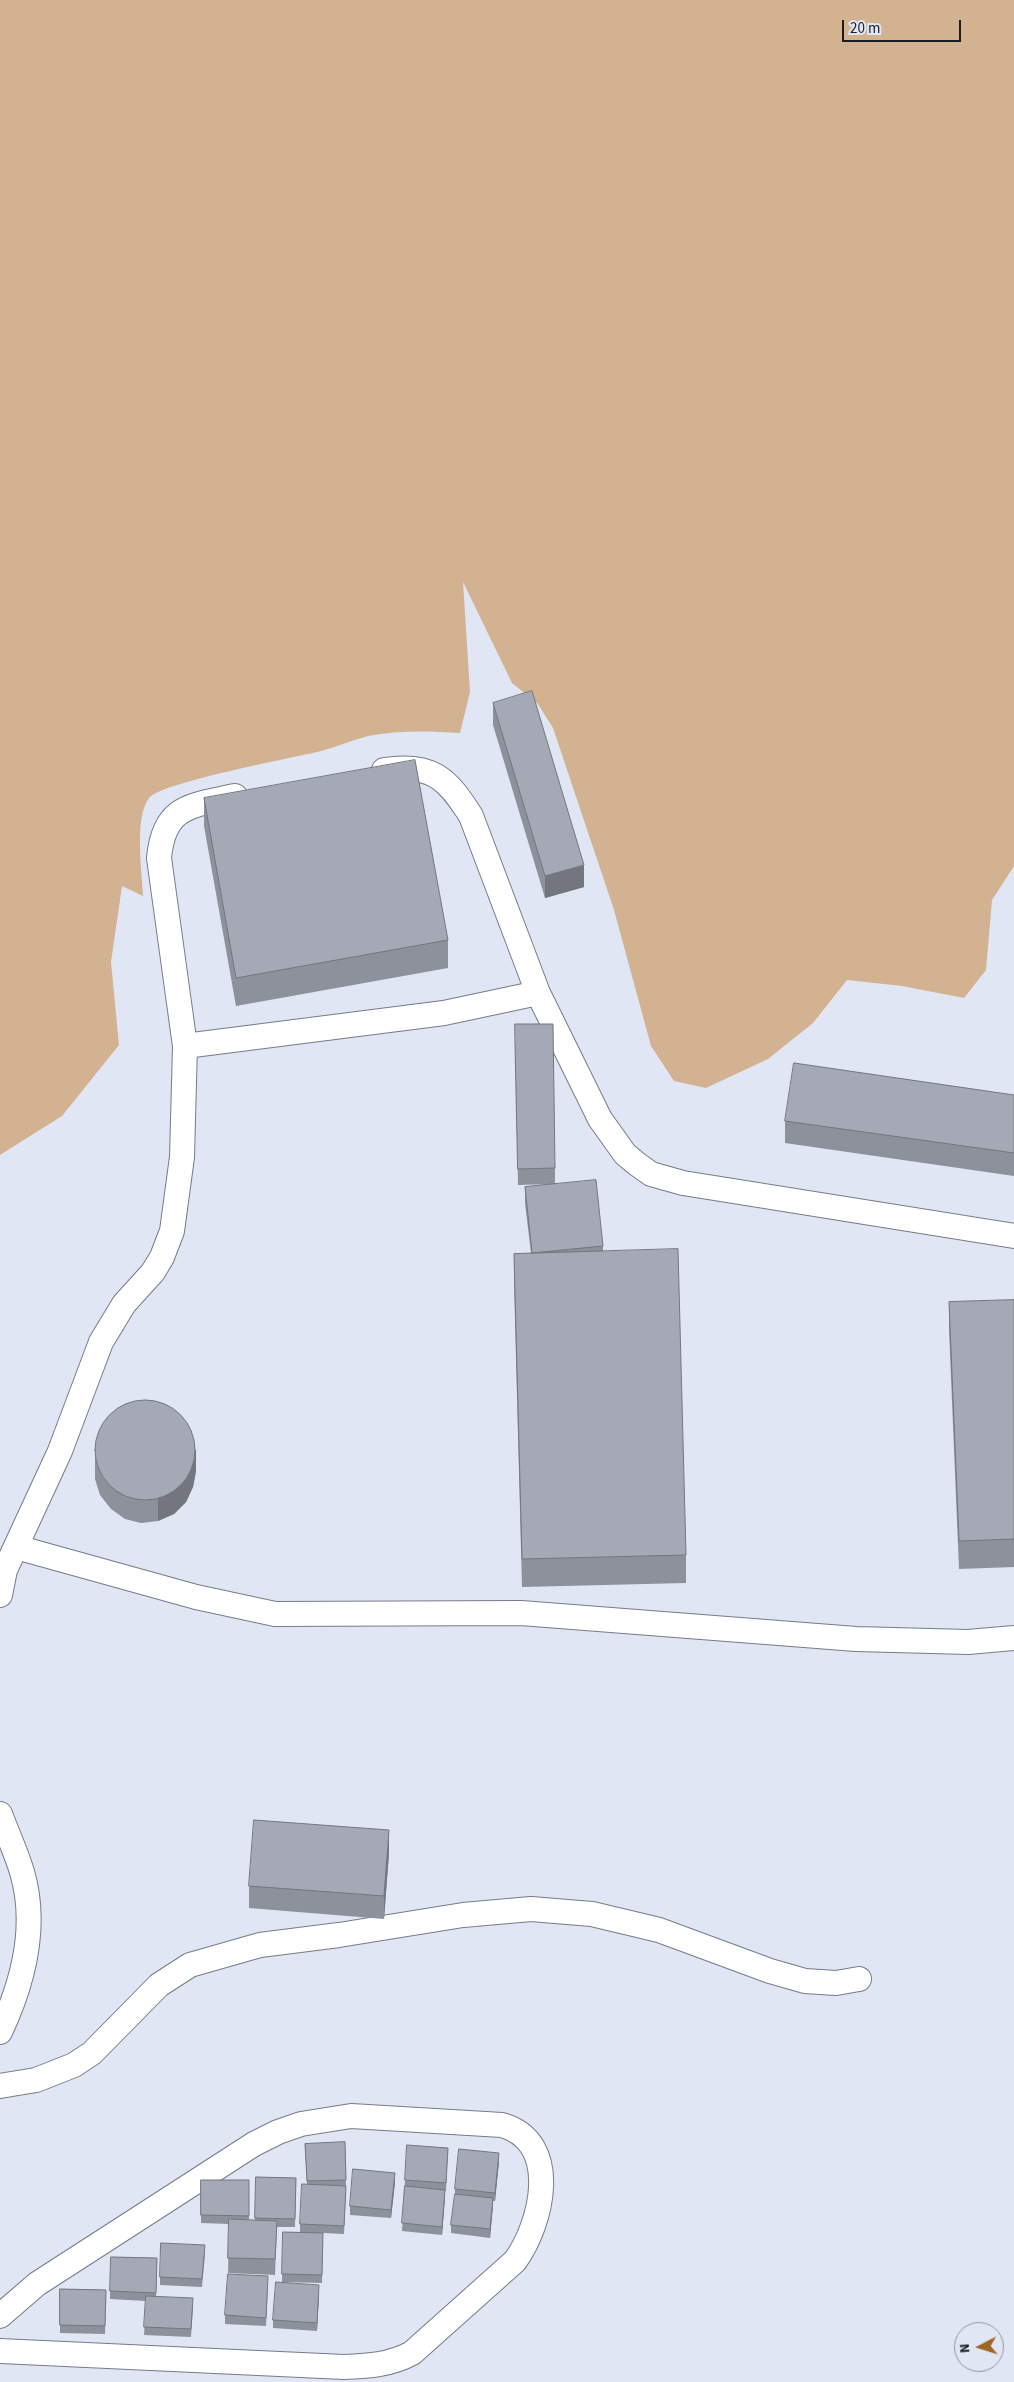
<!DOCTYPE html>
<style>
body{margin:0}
#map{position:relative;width:1014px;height:2382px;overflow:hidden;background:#e0e6f3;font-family:"Source Sans 3",sans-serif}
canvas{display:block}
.north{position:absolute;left:954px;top:2322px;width:50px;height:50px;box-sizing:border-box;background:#e0e6f3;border:1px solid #91959f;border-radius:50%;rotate:265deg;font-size:14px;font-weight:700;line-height:20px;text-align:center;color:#1a1c21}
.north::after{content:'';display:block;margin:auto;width:18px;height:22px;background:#9e6623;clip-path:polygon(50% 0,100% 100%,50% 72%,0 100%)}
.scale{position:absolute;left:842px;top:20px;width:119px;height:22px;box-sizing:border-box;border:2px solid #1a1c21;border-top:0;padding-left:6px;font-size:15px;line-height:18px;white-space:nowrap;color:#1a1c21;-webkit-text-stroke:4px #e0e6f3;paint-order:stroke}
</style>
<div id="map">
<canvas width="1014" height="2382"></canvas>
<div class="north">N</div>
<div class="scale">20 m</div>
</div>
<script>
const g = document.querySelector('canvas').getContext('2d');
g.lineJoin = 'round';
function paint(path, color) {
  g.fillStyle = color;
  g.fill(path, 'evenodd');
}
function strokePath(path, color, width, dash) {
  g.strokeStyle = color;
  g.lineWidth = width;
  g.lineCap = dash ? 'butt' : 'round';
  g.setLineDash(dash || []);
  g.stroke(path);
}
paint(new Path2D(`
 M0,0H1014V866L992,900L986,970L964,998L902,986L847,980L813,1023L768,1059L706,1088L674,1081L651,1046L614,910L553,728L538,704L512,683L463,582L470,692L460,733C430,731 398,730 368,736C352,740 337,747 321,751C293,758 162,782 149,798C134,818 142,871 143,896L122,886L111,962L119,1045L62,1116L0,1155Z`), '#d3b292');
const service = new Path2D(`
 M384,770C432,763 447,778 471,816L538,993L600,1119L625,1154L637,1164L651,1174L683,1183L1014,1236
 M185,1046L444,1013L538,993
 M16,1547L196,1597L275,1614L521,1613L856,1639L968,1642L1014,1638
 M0,1595L5,1570L60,1451L101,1342L124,1304L153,1272L162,1257L172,1231L182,1157L185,1046L159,858C164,805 191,806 235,796
 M0,1814C7,1833 16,1852 22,1872C38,1926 23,1983 0,2032
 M0,2086L36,2080L74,2065L92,2053L159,1985L190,1965L260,1945L339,1935L463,1915L531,1909L592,1914L659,1930L770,1971L805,1981L836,1983L859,1979
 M0,2316L37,2284L254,2144L278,2132L301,2124L351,2116L502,2125C562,2142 542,2224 515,2261L412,2353C390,2365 368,2366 344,2367L0,2351`);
strokePath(service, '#767b87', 26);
strokePath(service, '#fff', 24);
paint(new Path2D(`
 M493,703L584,887L545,898L493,725Z
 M204,798L448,940V968L236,1006L204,826Z
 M515,1040L555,1168V1184L603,1246V1251L686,1555V1583L522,1587L514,1282V1254L531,1253L525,1203V1187L554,1184L518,1185Z
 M1014,1095V1176L785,1143V1121Z
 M1014,1300V1567L959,1569L949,1330V1302Z
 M95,1456L196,1471L193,1487L186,1502L174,1514L158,1521L141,1523L125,1519L111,1509L100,1495L95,1479Z
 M389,1853L384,1919L249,1908V1886Z
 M345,2142L346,2188L344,2234L323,2233L322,2283L282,2282L283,2232H300V2224L307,2185L305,2144Z
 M448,2148L446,2191H445L442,2235L402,2231L405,2180Z
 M499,2161L495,2201H493L490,2238L451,2233V2225L455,2197V2189Z
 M256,2177L296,2178L295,2227H277L275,2275L228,2273L229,2224L201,2223V2180H249V2220H255Z
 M395,2182L391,2218L350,2215V2206Z
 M205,2254L202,2287L160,2285V2277Z
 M111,2257L157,2258L156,2297L193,2307L191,2337L144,2335L146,2301L110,2299Z
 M268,2284L266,2326L225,2324V2315Z
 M60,2289L106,2290L105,2334L60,2333Z
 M319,2293L317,2331L273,2328V2320Z`), '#8d919c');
paint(new Path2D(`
 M584,865V887L545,898V876Z
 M196,1449V1471L193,1487L186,1502L174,1514L158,1521V1499Z
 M389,1830V1853L384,1919V1896Z
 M499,2153V2161L495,2201V2193Z
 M395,2173V2182L391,2218V2210Z
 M445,2190V2198L442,2235V2227Z
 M493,2198V2206L490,2238V2229Z
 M319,2285V2293L317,2331V2323Z`), '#73767f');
const building = new Path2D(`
 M532,691L584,865L545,876L493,703Z
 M415,760L448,940L236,978L204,798Z
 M515,1024H553L555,1168L518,1169Z
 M794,1063L1014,1095V1153L785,1121Z
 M596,1180L603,1246L532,1253L525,1187Z
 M678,1249L686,1555L522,1559L514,1254Z
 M1014,1300V1539L959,1541L949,1302Z
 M95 1450a50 50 0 1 1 100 0a50 50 0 1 1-100 0Z
 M254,1820L389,1830L384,1896L249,1886Z
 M345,2142L346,2180L307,2181L305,2144Z
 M407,2145L448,2148L446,2183L405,2180Z
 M459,2149L499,2153L495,2193L455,2189Z
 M353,2169L395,2173L391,2210L350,2206Z
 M256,2177L296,2178L295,2219L255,2218Z
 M201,2180H249V2216L201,2215Z
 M302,2184L346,2186L344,2226L300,2224Z
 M405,2186L445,2190L442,2227L402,2223Z
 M455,2194L493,2198L490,2229L451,2225Z
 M229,2219L277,2221L275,2259L228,2258Z
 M283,2232L323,2233L322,2275L282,2274Z
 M161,2243L205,2245L202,2279L160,2277Z
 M111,2257L157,2258L156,2293L110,2291Z
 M228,2274L268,2276L266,2318L225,2315Z
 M276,2282L319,2285L317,2323L273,2320Z
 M60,2289L106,2290L105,2326L60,2325Z
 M146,2296L193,2298L191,2329L144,2327Z`);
paint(building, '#a4a9b5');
strokePath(building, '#73767f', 1);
</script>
